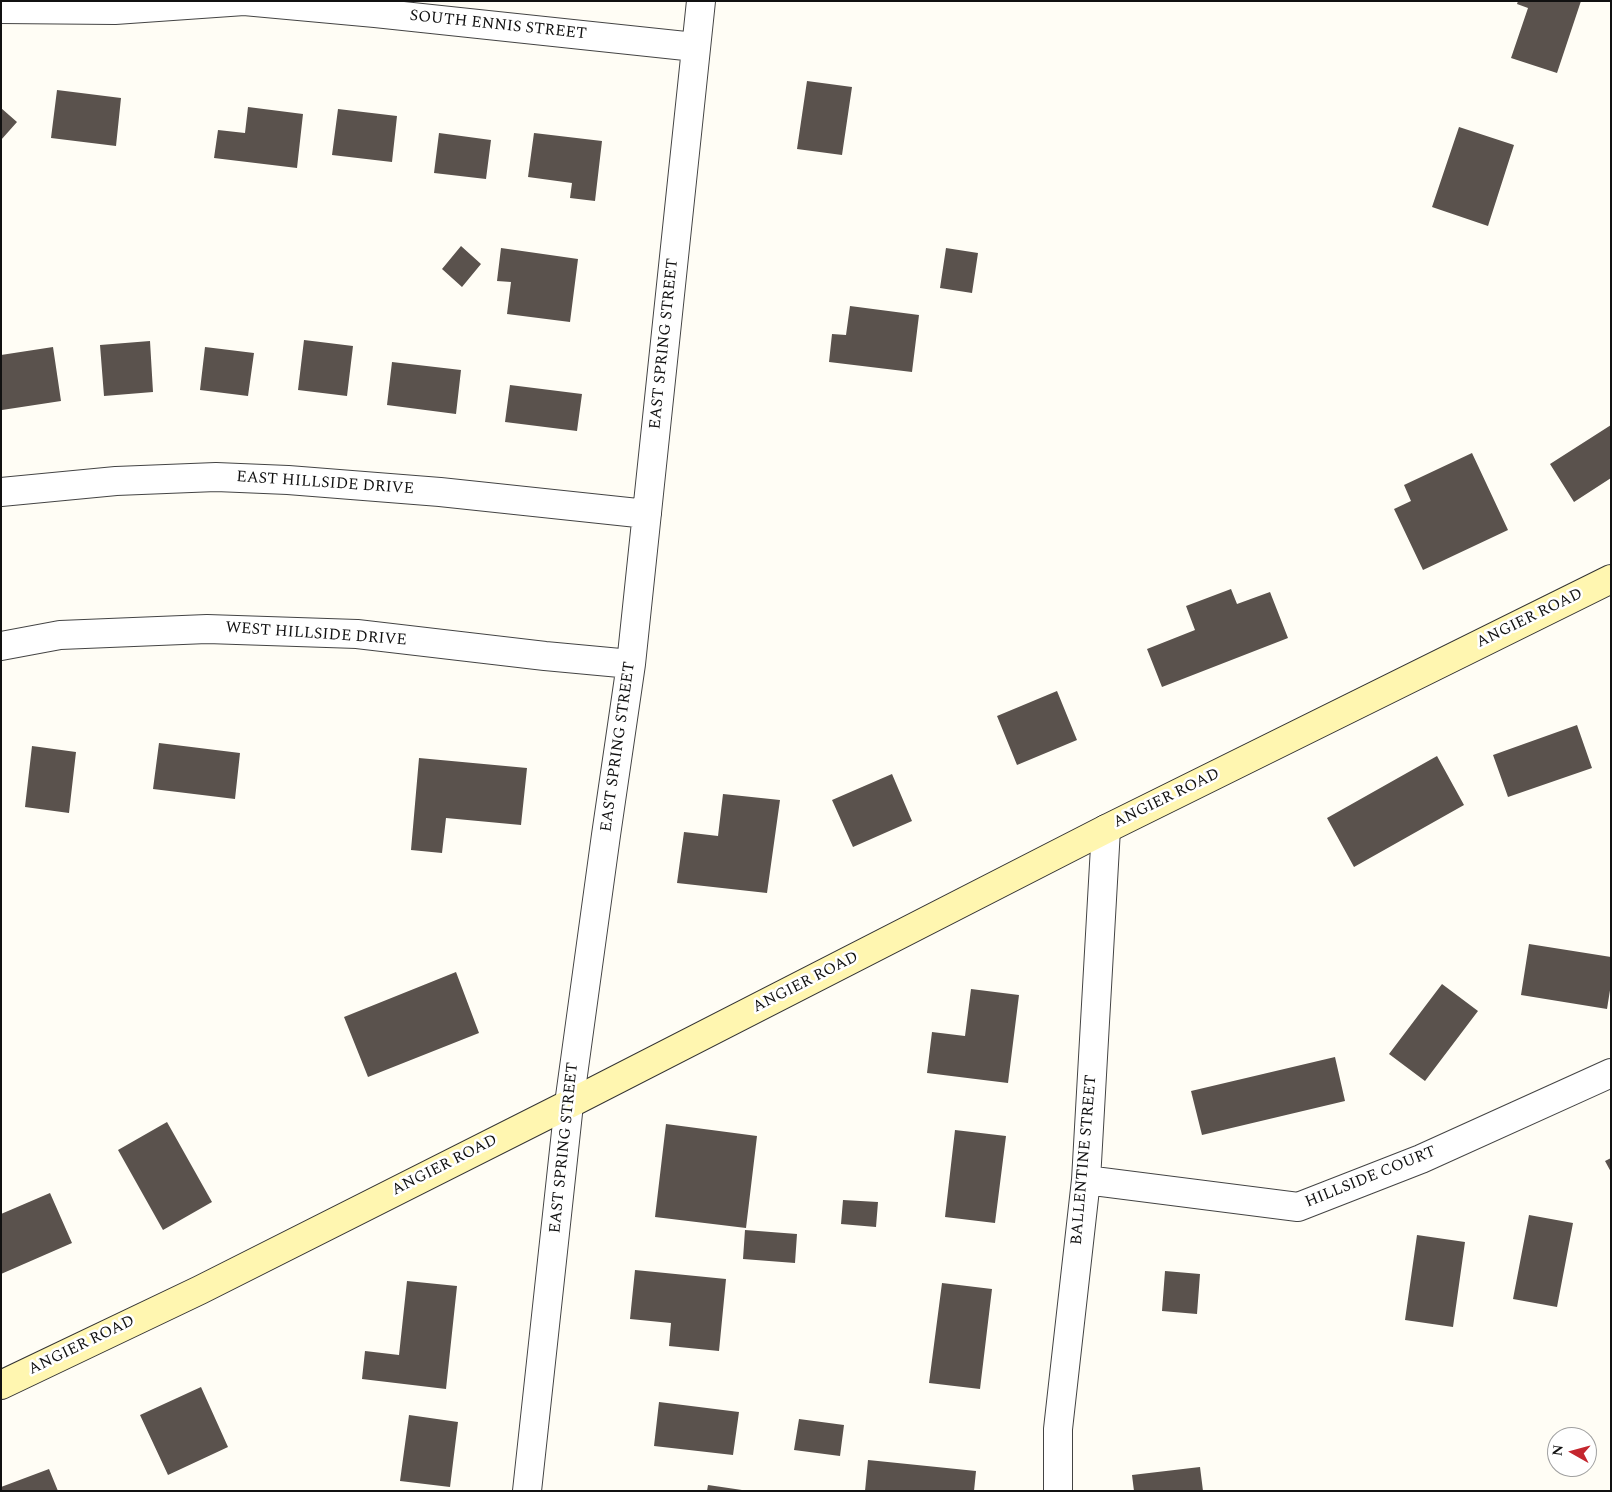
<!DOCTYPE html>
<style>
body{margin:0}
#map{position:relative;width:1612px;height:1492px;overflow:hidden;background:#fffdf5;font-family:Spectral,serif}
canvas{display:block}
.frame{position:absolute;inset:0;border:2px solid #111;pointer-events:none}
.north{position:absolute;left:1547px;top:1427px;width:50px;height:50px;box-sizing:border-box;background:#fff;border:1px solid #a0a0a0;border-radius:50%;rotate:277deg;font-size:14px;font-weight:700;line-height:20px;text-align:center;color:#111}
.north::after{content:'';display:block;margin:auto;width:18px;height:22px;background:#c4262e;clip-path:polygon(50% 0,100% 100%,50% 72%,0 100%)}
</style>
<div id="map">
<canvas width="1612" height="1492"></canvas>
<div class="frame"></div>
<div class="north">N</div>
</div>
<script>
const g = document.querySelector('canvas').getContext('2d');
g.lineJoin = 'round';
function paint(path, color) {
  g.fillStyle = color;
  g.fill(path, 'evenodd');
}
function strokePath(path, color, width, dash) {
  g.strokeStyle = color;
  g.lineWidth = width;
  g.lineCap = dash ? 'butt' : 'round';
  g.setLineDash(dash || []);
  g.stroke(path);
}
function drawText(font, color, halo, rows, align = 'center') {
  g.font = font + ' Spectral,serif';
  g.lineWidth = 5;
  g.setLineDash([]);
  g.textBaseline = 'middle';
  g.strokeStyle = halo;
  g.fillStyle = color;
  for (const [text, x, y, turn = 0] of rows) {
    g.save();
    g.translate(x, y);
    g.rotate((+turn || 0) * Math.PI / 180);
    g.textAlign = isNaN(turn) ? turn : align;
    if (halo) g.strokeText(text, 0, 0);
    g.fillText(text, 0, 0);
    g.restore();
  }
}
paint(new Path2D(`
 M1518,1H1581L1557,73L1511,58L1528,8L1517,4Z
 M807,81L852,87L842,155L797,149Z
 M57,90L121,98L116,146L51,138Z
 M248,107L303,114L297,168L214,158L218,130L245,133Z
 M1,108L17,122L1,140Z
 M338,109L397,116L392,162L332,155Z
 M1459,127L1514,145L1488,226L1432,207Z
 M439,133L491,140L486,179L434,173Z
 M534,133L602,141L595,201L570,198L572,183L528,177Z
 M461,246L481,264L462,287L442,269Z
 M501,248L578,259L570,322L507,314L511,282L497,281Z
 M946,248L978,253L972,293L940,288Z
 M850,306L919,315L912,372L829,362L832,334L846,335Z
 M304,340L353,346L347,396L298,390Z
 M150,341L153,392L104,396L100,345Z
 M53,347L61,401L2,410L1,355Z
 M205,347L254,353L248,396L200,390Z
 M392,362L461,370L456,414L387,405Z
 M510,385L582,394L577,431L505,422Z
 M1611,425V478L1574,502L1550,464Z
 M1472,453L1508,530L1423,570L1394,509L1411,501L1404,485Z
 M1231,589L1237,604L1270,592L1288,638L1162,687L1147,649L1195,630L1186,606Z
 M1057,691L1077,740L1017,765L997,716Z
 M1577,725L1592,768L1508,797L1493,755Z
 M159,743L240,753L235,799L153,789Z
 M32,746L76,752L69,813L25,807Z
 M1437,756L1464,805L1354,867L1327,818Z
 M419,758L527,768L521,825L446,818L442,853L411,850Z
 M892,774L912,821L853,847L832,800Z
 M723,794L780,800L767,893L677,883L684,832L718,836Z
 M1529,944L1611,957V984L1607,1009L1521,995Z
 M456,972L479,1033L368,1077L344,1017Z
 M1442,984L1478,1011L1425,1081L1389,1054Z
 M971,989L1019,995L1008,1083L927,1073L932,1032L965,1036Z
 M1335,1057L1345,1101L1202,1135L1191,1091Z
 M167,1122L212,1202L163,1230L118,1150Z
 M666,1124L757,1136L746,1228L655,1217Z
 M955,1130L1006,1136L995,1223L945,1217Z
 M1611,1158V1172L1605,1161Z
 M50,1193L72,1243L1,1274V1214Z
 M843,1200L878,1202L876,1227L841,1224Z
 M1529,1215L1573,1223L1557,1307L1513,1299Z
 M745,1230L797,1234L795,1263L743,1259Z
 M1417,1235L1465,1242L1453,1327L1405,1320Z
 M635,1270L726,1279L719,1351L669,1346L671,1323L630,1319Z
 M1165,1271L1200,1274L1197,1314L1162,1311Z
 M407,1281L457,1286L446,1389L362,1379L365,1351L399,1355Z
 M942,1283L992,1289L980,1389L929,1383Z
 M201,1387L228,1447L168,1475L140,1415Z
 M659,1402L739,1412L733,1455L654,1446Z
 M409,1415L458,1422L450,1487L400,1481Z
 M799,1419L844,1425L840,1456L794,1450Z
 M868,1460L976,1471L974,1491H865Z
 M1200,1467L1203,1491H1134L1132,1475Z
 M49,1469L58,1491H1V1487Z
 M708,1485L742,1490V1491H707Z`), '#5a524d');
const street = new Path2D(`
 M1,9L115,10L244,1L375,13L695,47
 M1,492L116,481L216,477L288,480L440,492L647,514
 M1,646L60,635L207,629L357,634L545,656L631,664
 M1086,1180L1298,1207L1421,1159L1611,1073
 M527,1491L569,1104L606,835L631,664L701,1
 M1058,1491V1429L1086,1180L1106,829`);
const secondary = new Path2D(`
 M1,1385L200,1290L569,1104L1106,829L1611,579`);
strokePath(street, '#444', 30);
strokePath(secondary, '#333', 30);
strokePath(street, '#fff', 28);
strokePath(secondary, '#fff6b0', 28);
drawText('16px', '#111', '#fff', [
 ["SOUTH ENNIS STREET",498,26,6],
 ["EAST SPRING STREET",665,344,-84],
 ["EAST HILLSIDE DRIVE",325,484,4],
 ["ANGIER ROAD",1530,619,-26],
 ["WEST HILLSIDE DRIVE",316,635,4],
 ["EAST SPRING STREET",619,747,-82],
 ["ANGIER ROAD",1167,799,-26],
 ["ANGIER ROAD",806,983,-27],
 ["EAST SPRING STREET",565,1148,-84],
 ["BALLENTINE STREET",1085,1160,-85],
 ["ANGIER ROAD",445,1166,-27],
 ["HILLSIDE COURT",1371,1178,-22],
 ["ANGIER ROAD",82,1346,-26]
]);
</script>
